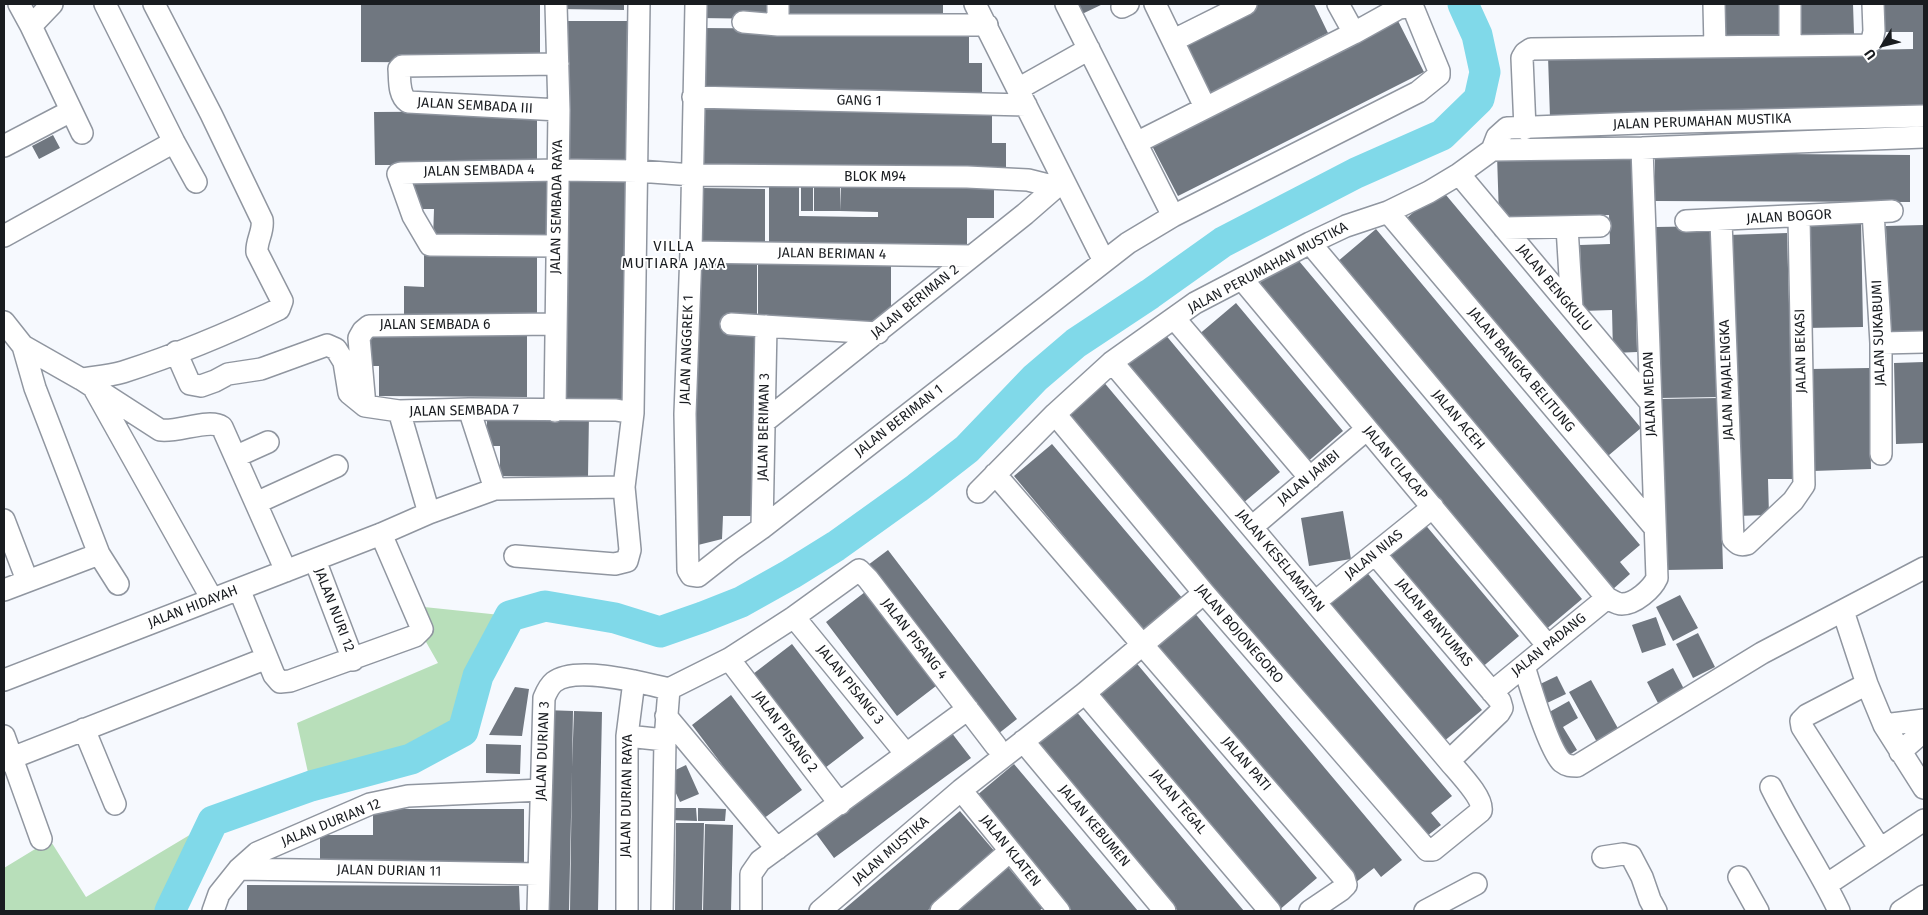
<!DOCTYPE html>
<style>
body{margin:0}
#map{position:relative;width:1928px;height:915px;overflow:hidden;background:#f6f9fe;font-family:"Fira Sans",sans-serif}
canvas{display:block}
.frame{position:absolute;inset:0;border:5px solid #191c20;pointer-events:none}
.north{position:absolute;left:1858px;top:20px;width:50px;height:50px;-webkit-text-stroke:4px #fff;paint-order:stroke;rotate:234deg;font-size:14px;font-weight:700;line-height:20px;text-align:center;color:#191c20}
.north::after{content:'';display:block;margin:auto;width:18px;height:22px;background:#191c20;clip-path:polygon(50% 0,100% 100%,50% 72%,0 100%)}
</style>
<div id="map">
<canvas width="1928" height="915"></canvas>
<div class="frame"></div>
<div class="north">U</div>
</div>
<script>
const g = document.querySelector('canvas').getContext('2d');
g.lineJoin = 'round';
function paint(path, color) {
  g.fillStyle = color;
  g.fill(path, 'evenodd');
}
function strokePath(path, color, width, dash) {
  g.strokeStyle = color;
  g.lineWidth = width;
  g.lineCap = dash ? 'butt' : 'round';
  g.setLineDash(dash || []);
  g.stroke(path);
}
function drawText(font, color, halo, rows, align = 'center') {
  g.font = font + ' "Fira Sans",sans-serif';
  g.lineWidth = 4;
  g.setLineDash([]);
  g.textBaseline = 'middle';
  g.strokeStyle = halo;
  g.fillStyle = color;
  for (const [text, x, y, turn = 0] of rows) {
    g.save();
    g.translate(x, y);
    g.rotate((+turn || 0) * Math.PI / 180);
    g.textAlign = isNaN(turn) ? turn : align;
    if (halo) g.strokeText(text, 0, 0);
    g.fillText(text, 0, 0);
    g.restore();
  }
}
paint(new Path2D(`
 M405,605L510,616L478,676L463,731L411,759L311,786L297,723L438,663Z
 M213,821L170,911H4V868L50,840L86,897Z`), '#b8dfba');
strokePath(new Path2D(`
 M170,911L213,821L311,786L411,759L463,731L478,676L510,616L545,606L615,618L660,632L703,617L741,602L791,574L836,546L917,488L967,449L1035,378L1076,343L1150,294L1223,242L1356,173L1442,135L1479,99L1485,72L1477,35L1463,4`), '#80d9e9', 31);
paint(new Path2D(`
 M361,4H540V63L361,62Z
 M561,4H624V10L561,9Z
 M698,4H774V19L698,18Z
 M785,4H943V19L785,17Z
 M1077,4H1103L1082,14Z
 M1252,4H1314L1328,33L1209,94L1181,40Z
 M1724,4H1782L1783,35L1725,36Z
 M1795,4H1853L1854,34L1795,36Z
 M1879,4H1924V111L1550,118L1548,56L1913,49V32H1880Z
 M1396,17L1424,72L1178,196L1150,142Z
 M564,21H627L626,164L564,163Z
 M700,28L969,30V63H982V93L700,90Z
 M703,108L992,110V143H1006V173L703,170Z
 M537,111V165H375L374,112Z
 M53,135L60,148L39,159L32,146Z
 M1632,152L1637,352L1613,353L1612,310L1582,311L1580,245L1610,244L1609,215L1499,217L1497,155Z
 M1655,153L1910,155V202L1655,201Z
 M564,176L626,177L625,404L563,403Z
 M414,177L546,178V240L433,239L434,209H414Z
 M769,183H799V216L863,217H878V184L994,185V218H967V247L769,246Z
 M801,183H813V211H801Z
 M814,183H827V194V184H840V211H814Z
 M841,184H878V212L840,211Z
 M703,188L765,189V244L703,243Z
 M1441,189L1641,428L1602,461L1402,222Z
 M1861,220L1863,327L1805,328L1802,221Z
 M1924,225V333H1889L1886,226Z
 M1714,226L1719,397L1660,398L1656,227Z
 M1376,229L1640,545L1620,562L1630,574L1612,590L1337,262Z
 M1787,233L1794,479H1768L1769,515L1736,516L1729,235Z
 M424,254L537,255V318L404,316V286L424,287Z
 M1294,255L1582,599L1544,631L1255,287Z
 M695,256L757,257V319H723V331L757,332V516H723L722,539L694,546Z
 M758,258L891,259V322L758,321Z
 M1236,303L1343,431L1305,464L1197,336Z
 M365,333L527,335V397L379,396V366H364Z
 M1164,333L1280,472L1242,504L1125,366Z
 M1924,362V443L1896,444L1894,363Z
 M1869,368L1871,469L1813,471L1811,369Z
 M1102,380L1452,796L1431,813L1441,825L1422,840L1064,413Z
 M1718,398L1723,569L1665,570L1660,399Z
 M487,413L589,414L588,477L500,476V446H487Z
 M1052,444L1183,599L1144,632L1014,476Z
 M1343,511L1351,559L1309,566L1301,518Z
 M1423,522L1519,636L1480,669L1384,555Z
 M888,550L1017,719L998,734L868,565Z
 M1364,569L1482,710L1443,742L1325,602Z
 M865,592L936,686L897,716L826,622Z
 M1680,595L1698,628L1673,641L1656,607Z
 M1193,611L1402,860L1381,877L1374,868L1355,883L1154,643Z
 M1656,617L1666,645L1642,653L1632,625Z
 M1698,633L1715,667L1693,678L1676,644Z
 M792,644L864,738L825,768L753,674Z
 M1133,659L1317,878L1278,911L1094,691Z
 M1673,668L1684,689L1658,703L1647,682Z
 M1557,676L1566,694L1545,704L1536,686Z
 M1591,680L1620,732L1598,744L1569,692Z
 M515,687L529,689L522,736L489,735Z
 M731,695L802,790L763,819L692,725Z
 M1569,701L1578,718L1563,727L1577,750L1566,757L1544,715Z
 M545,710L573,711L572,767L574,711L602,712L598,911H570L572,770L569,911H541Z
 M1075,710L1244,911H1178L1036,742Z
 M948,728L971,758L834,858L812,828Z
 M486,744L521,745L520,774L486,773Z
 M1014,764L1138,911H1072L976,796Z
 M686,765L699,794L680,802L667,774Z
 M669,808H696L697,821L669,820Z
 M698,808L726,809L725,821H698Z
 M373,809H524V863L320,862V835H373Z
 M960,811L996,853L927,911H842Z
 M676,823H704L702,911H675Z
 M705,824L733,825L731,911H703Z
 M1007,866L1043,908L1039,911H954Z
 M247,885L519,886L520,911H247Z`), '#707780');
const minor = new Path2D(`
 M19,4L31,26L82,133
 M105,4L174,142L196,182
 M696,4L691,252L685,414L688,570L691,575L698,576L731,550L762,528L1128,243L1173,216L1418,92L1439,75V71L1414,10L1407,7L1399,8L1354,33L1136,143
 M778,4V25
 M975,4L1104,261
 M1066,4L1173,216
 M1155,4L1205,107
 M1338,4L1354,33
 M1714,4L1715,47
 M1790,4V46
 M1122,7L1128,4
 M743,22L778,25H987
 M31,26L52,4
 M1174,40L1246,4
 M558,64L402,66L399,69C400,79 398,95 408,102L559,110
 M1018,89L1089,49
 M693,97L1026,105
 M1525,129L1522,58L1525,53L1531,49L1865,45L1872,41L1874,31L1873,4
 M4,146L71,111
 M1492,150L1642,148L1924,137
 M1459,174L1650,402
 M1388,212L1655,528
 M1873,212L1881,343V454
 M1686,221L1892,211
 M1721,221L1733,539C1738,544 1740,546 1747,544L1793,501L1804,485L1799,217
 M1567,227L1572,309
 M1504,228L1600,226
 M4,236L174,142
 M1310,243L1607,598
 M556,246L430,245L413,216L398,174L401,173L557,170L638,171L693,175L967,177L1028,180L1056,187
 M691,252L972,256
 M1242,279L1548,646
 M1174,318L1310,478
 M4,322L23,346L81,379L160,430C177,433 209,418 222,427L286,571
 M731,324L878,333
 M1881,343L1924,342
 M23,346L35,388L99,554L118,584
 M176,352L190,384L201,386L215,381L228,374L261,369L327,345L336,349L344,362L357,360
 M344,362L349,393L365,406L399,411L469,409L616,410L633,413
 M82,379C95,377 110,376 123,372C176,355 229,333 279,309L282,301L257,252C256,241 264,231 262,220L211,114L154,4
 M95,390L212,599
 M365,406L359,338L363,331L369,326L556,324
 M469,409L495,489
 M399,411L429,513
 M555,411L559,110L556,4
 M1055,414L1204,593L1427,850H1433L1481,811C1484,798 1458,772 1449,761L1112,362
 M764,422L1025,214L1056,187L1064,182
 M237,456L268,442
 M995,474L1344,878L1346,885L1341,890L1310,911
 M978,492L1055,414L1112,362L1195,303L1310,243L1346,226L1388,212L1429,192L1459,174L1492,150L1497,137L1507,128L1641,123L1924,116
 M256,503L337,466
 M4,520L27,580
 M1252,527L1367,429
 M762,528L766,326
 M1375,554L1500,701L1502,708L1499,713L1449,761
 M515,556L615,564L627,561L630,550L624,487L633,413L639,4
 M315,560L353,660
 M239,589L274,675L280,682L290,681L415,636L422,629L381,534
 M4,590L99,554
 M1607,598C1611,600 1617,604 1622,604C1635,604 1652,589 1657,578L1642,148
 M1315,602L1433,507
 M1843,611L1867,684L1884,725L1924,788
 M794,617L906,754
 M729,659L840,804
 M1524,666C1530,686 1549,750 1562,762C1567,766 1571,766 1577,766L1762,653L1924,568
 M4,680L381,534L429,513L495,489L624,487
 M1867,684L1807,715L1801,721L1802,727L1880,849
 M669,689L729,659L794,617L859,570L868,579L996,746
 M1492,692L1607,598
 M1085,693L1270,911
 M666,716L777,849
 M1884,725L1924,720
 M84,729L115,804
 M4,736L41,839
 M627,736L665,740
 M1023,741L1165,911
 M1900,752L1924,731
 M4,761L267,658
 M1771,787C1792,830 1819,868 1839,911
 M961,790L1059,911
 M1603,857L1623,854L1631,856L1642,877L1650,900L1656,911
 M239,869L539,874
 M1739,877L1758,911
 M1826,885L1924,820
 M213,911L219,894L239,869L257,853L370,804L408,796L541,790
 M538,911L544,698C546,693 549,686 554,682C576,665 643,683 669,689
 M627,911V736L634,681
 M662,911L665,740L669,689
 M751,911V874L760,861L968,709
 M820,911L961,790L1085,693L1204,593
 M941,911L1010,851
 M1425,911L1476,884
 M1901,911L1924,896`);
strokePath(minor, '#9096a0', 24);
strokePath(minor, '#fff', 21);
drawText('14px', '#191c20', '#fff', [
 ["GANG 1",859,101,1],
 ["JALAN SEMBADA III",475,106,3],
 ["JALAN PERUMAHAN MUSTIKA",1702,122,-2],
 ["JALAN SEMBADA 4",479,171,-1],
 ["BLOK M94",875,177],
 ["JALAN SEMBADA RAYA",557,207,-89],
 ["JALAN BOGOR",1789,217,-3],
 ["JALAN BERIMAN 4",832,254,1],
 ["JALAN PERUMAHAN MUSTIKA",1268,268,-28],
 ["JALAN BENGKULU",1554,288,50],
 ["JALAN BERIMAN 2",915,302,-39],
 ["JALAN SEMBADA 6",435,325],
 ["JALAN SUKABUMI",1879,333,-92],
 ["JALAN ANGGREK 1",687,350,-88],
 ["JALAN BEKASI",1801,351,-91],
 ["JALAN BANGKA BELITUNG",1521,370,50],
 ["JALAN MAJALENGKA",1727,380,-92],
 ["JALAN MEDAN",1650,394,-92],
 ["JALAN SEMBADA 7",464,411,-1],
 ["JALAN ACEH",1458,420,50],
 ["JALAN BERIMAN 1",899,421,-38],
 ["JALAN BERIMAN 3",764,427,-89],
 ["JALAN CILACAP",1395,463,50],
 ["JALAN JAMBI",1309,478,-40],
 ["JALAN NIAS",1374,555,-39],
 ["JALAN KESELAMATAN",1280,561,50],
 ["JALAN HIDAYAH",193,607,-21],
 ["JALAN NURI 12",334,610,69],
 ["JALAN BANYUMAS",1434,623,50],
 ["JALAN BOJONEGORO",1239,634,49],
 ["JALAN PISANG 4",914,639,52],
 ["JALAN PADANG",1549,645,-39],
 ["JALAN PISANG 3",850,685,51],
 ["JALAN PISANG 2",785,732,53],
 ["JALAN DURIAN 3",543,751,-88],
 ["JALAN PATI",1246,764,49],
 ["JALAN DURIAN RAYA",627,796,-89],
 ["JALAN TEGAL",1178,802,50],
 ["JALAN DURIAN 12",331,823,-22],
 ["JALAN KEBUMEN",1094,826,50],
 ["JALAN MUSTIKA",891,851,-41],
 ["JALAN KLATEN",1010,851,51],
 ["JALAN DURIAN 11",389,871,1]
]);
g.letterSpacing = '1px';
drawText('15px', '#191c20', '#fff', [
 ["VILLA",674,247],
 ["MUTIARA JAYA",674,264]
]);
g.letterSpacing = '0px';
</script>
